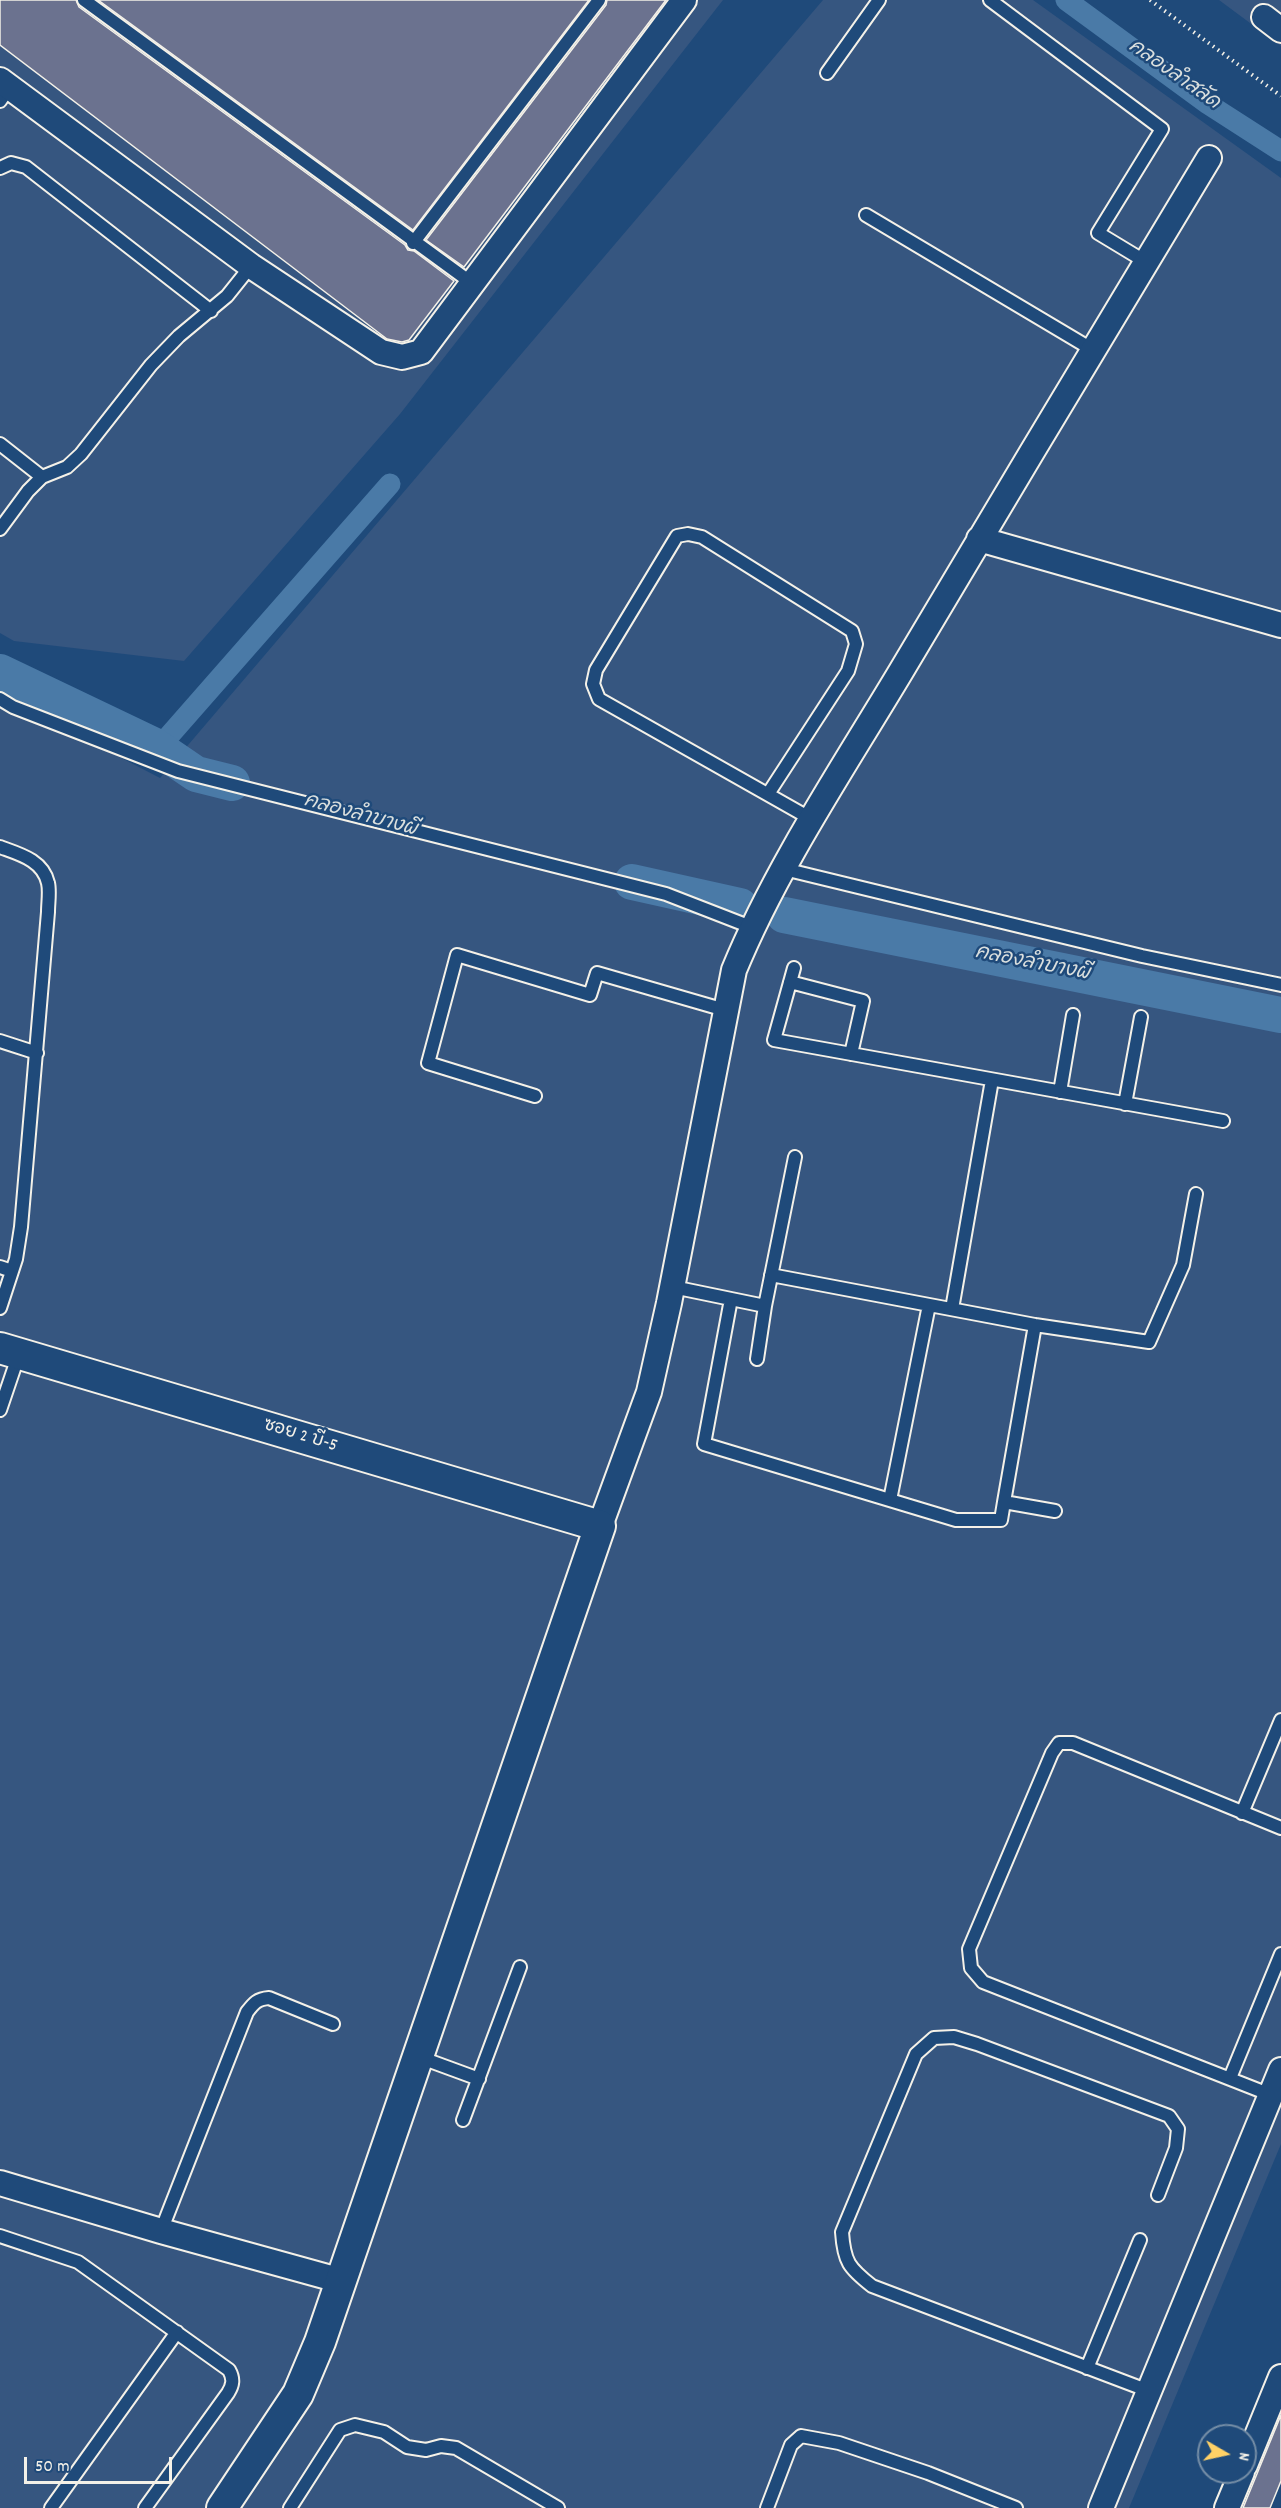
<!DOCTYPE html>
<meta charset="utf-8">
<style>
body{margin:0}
#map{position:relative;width:1281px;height:2508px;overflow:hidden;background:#1f4a7a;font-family:Dekko,sans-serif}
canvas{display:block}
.north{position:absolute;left:1197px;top:2424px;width:60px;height:60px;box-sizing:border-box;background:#1f4a7a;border:2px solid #748da6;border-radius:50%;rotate:99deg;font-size:16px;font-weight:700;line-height:24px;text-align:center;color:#f4f1e8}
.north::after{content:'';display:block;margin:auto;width:21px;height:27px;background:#ffd166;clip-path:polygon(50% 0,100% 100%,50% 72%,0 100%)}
.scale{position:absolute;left:24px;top:2457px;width:148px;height:27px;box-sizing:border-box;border:3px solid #f4f1e8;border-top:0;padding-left:8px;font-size:18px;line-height:21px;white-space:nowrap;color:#f4f1e8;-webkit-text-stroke:4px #1f4a7a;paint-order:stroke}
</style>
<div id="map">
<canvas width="1281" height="2508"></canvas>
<div class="north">N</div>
<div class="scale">50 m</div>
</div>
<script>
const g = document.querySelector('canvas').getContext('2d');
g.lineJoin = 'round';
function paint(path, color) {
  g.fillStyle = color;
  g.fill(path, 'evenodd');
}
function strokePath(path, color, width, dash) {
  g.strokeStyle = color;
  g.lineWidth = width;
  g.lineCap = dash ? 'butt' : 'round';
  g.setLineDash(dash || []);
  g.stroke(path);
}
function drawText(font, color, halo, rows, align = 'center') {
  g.font = font + ' Dekko,"Playpen Sans Thai",sans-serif';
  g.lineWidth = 5;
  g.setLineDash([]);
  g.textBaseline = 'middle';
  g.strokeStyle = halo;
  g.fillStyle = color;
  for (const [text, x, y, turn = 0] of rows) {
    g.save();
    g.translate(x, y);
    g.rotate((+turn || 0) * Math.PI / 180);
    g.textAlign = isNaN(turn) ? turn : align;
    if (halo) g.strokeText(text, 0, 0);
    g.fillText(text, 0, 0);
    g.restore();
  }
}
paint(new Path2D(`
 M0,0H723L400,414L184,661L14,641L0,633Z
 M823,0H1033L1281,178V2144L1129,2508H0V695L160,778Z
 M1219,0H1281V46Z`), '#365680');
strokePath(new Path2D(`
 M1066,0L1208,104L1281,151
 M155,746L168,737L390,484`), '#4a7aa7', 21);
strokePath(new Path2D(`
 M0,672L155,746L196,774L232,783
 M632,882L740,906
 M784,915L1281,1015`), '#4a7aa7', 36);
const building = new Path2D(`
 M0,0H76L79,7L405,245L408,250L414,251L454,281L409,340L402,342L387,339L0,45Z
 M98,0H589L413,230Z
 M607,0H666L464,267L426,240L606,5Z
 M1281,2415V2481L1270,2508H1243Z`);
paint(building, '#6b728f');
strokePath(building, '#f4f1e8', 1.5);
const service = new Path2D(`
 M84,0L473,284
 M990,0L1162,129L1098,233L1146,262
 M827,73L879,0
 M0,101L9,88
 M0,168L11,163L26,167L211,311
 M866,215L1093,350
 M413,243L599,0
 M0,444L42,477
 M0,529L28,491L42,477L67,467L81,454L151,365L179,336L227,296L251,266
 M0,699L13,707L178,771L666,894L751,927
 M768,794L848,671L856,644L852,631L702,537L688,534L677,536L596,670L593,684L599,699L813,820
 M0,847C19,854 43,860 48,883C50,891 48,903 48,912L21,1227L16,1259L0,1308
 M784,869L1142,956L1281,985
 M794,968L774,1040L1223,1121
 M790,982L863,1001L851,1054
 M0,1041L37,1053
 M1060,1092L1073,1015
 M535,1096L428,1063L457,955L590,995L597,973L725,1010
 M1125,1104L1141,1017
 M0,1267L12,1271
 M771,1275L1035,1325L1149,1342L1183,1265L1196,1194
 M673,1287L765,1306
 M731,1299L704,1444L956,1520H1001L1004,1502L1055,1511
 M952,1309L992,1080
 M757,1359L765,1306L795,1157
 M0,1410L19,1354
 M890,1500L929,1305
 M1004,1502L1035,1325
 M1242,1813L1281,1720
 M419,2057L479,2079
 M1230,2078L1281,1954
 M1271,2095L983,1982L971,1968L969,1949L1052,1753L1059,1743H1073L1281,1828
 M463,2120L520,1967
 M161,2231L247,2012C254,2003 257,1999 269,1998L333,2024
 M0,2236L78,2262L229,2370C234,2379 233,2385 228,2393L145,2508
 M1087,2368L1140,2240
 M1149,2391L872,2286C849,2268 844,2262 842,2232L916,2054L934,2038L954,2037L977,2044L1169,2116L1178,2129L1176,2148L1158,2195
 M51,2508L177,2332
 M290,2508L340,2430L355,2425L384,2432L407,2447L426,2450L441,2446L456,2448L558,2508
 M767,2508L791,2445L801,2436L839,2443L928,2473L1016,2508`);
const minor = new Path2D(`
 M1264,17L1281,30
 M0,80L251,266L381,352L402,357L421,352L684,0
 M979,539L1281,625
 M600,1526L649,1392L669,1303L734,970C776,868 843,768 900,673C1002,501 1106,329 1209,158
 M0,2183L161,2231L342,2281
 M1245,2465L1281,2377
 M1101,2508L1281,2070
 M1227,2508L1242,2472`);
const tertiary = new Path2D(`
 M0,1348L600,1526L320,2342L298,2394L222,2508`);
strokePath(service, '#f4f1e8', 16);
strokePath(minor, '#f4f1e8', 28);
strokePath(tertiary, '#f4f1e8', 34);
strokePath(new Path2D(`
 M1150,0L1281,96`), '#f4f1e8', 4, [1.5, 4.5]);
strokePath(service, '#1f4a7a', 12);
strokePath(minor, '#1f4a7a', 24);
strokePath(tertiary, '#1f4a7a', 30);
drawText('18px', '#f4f1e8', '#1f4a7a', [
 ["ซอย 2 บี-5",300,1437,17]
]);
drawText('italic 20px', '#dadfde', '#1f4a7a', [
 ["คลองลำสลัด",1173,76,35],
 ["คลองลำบางผี",360,817,15],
 ["คลองลำบางผี",1032,965,11]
]);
</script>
